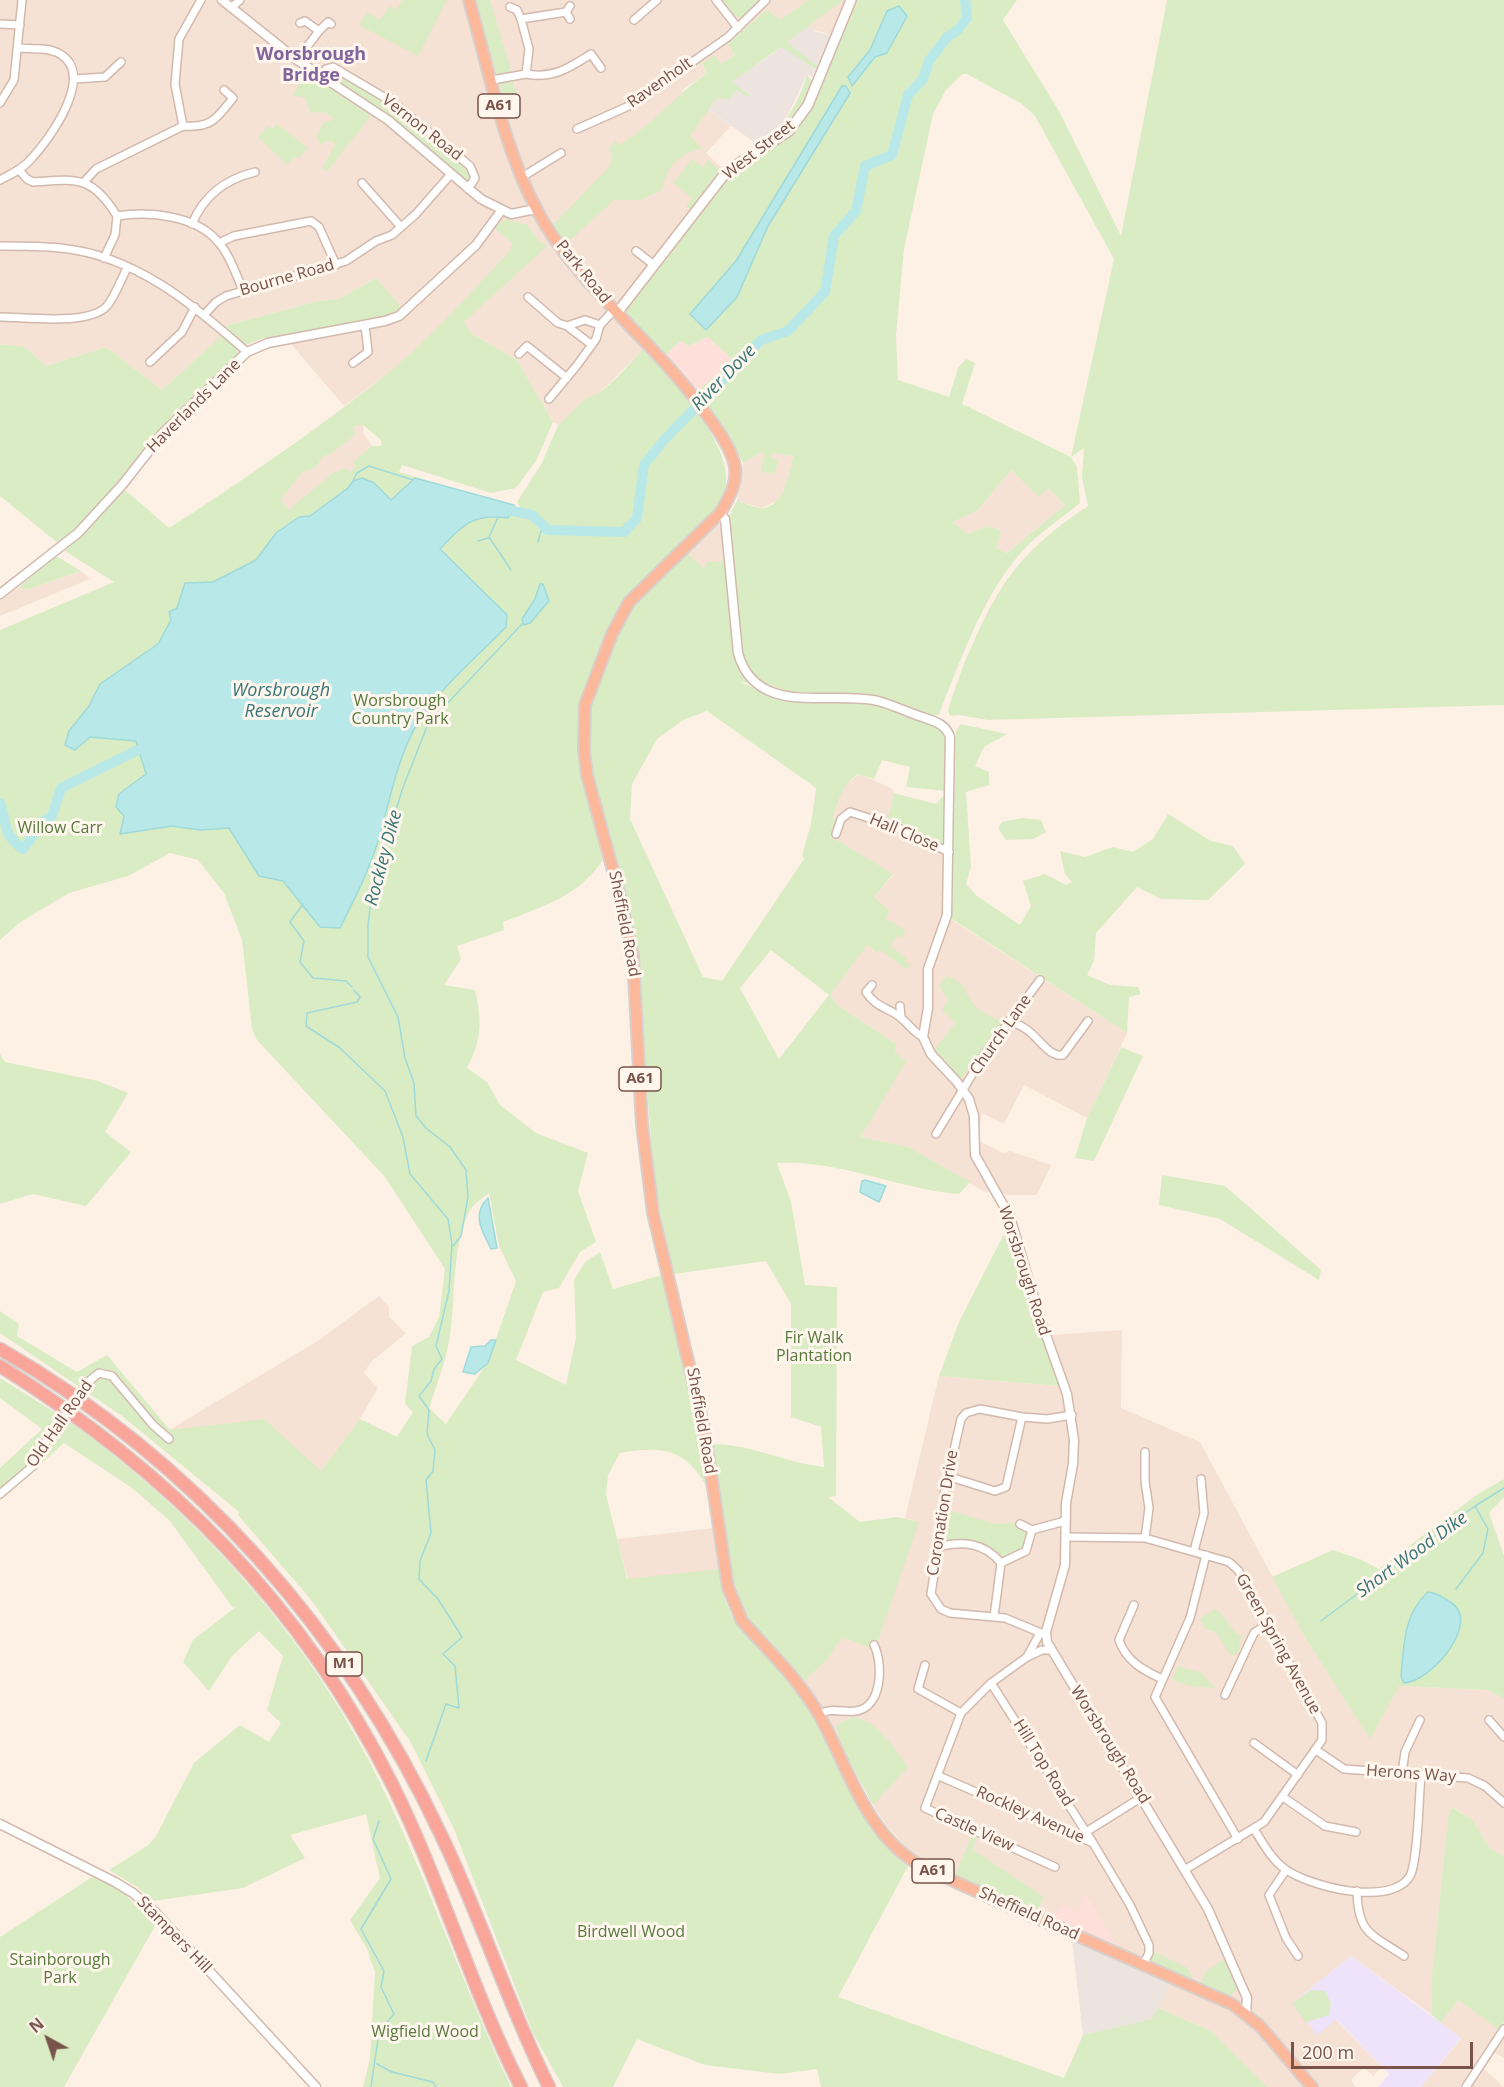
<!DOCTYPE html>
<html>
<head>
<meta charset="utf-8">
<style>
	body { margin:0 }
	#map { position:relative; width:1504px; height:2087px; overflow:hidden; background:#fdf1e6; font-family:"Open Sans",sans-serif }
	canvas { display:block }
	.north { position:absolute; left:18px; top:2009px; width:60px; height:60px; -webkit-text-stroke:4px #fff6ee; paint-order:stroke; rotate:320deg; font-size:16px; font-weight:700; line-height:24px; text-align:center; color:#785349 }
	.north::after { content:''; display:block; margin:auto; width:21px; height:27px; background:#785349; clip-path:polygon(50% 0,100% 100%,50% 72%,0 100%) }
	.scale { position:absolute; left:1291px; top:2042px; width:182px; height:27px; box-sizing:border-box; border:3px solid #785349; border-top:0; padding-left:8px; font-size:18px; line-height:21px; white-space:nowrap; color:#785349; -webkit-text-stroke:4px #fff6ee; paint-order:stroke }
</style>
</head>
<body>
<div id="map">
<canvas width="1504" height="2087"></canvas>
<div class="north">N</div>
<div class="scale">200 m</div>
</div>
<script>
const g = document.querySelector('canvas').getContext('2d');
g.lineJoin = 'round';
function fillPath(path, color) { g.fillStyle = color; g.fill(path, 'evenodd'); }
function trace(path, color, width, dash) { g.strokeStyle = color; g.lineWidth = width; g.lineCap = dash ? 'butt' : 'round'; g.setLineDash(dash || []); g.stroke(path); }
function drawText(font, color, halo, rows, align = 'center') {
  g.font = font + ' "Open Sans",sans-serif'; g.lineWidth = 6; g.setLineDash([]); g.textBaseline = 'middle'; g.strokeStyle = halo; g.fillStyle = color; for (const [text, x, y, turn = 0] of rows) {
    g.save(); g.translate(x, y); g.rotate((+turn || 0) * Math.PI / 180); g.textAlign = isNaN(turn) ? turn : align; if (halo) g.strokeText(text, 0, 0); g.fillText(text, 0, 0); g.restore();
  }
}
const residential = new Path2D(`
	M0,0H846L832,35L780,20L767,9L728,44L735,55L721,65L702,63L707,73L682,90L689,103L709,110L731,126L706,153L722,168L626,294L609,310L644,348L613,380L595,396L587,397L558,425L553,422L517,360L471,333L379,380L344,406L291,344L390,325L407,315L376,278L339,299L318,301L225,326L222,335L162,390L106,347L46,366L25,347L0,344Z
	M363,425V433L372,446L354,462L356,466L350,472L333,473L289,512L280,499L303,472L315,468L323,457L333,452L353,427Z
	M764,451L793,456L788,482L777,501L762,508L737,501L743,463Z
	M1011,470L1039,496L1048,488L1065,505L1007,553L996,548L1001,531L989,526L967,534L953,522L978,510Z
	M718,524L722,526L725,562H709L704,568L687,554Z
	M81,571L90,579L0,616V599L19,587L26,590Z
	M860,774L893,789L894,797L889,818L945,844L943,914L1127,1033L1087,1118L1024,1085L1004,1124L982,1113L977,1140L1003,1153L1010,1151L1051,1165L1037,1195H1009L983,1191L908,1147L861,1137L905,1061L895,1052V1043L838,1006L829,995L886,918L874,897L893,875L832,837L838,820L833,818L841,793L847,783Z
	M379,1296L389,1306V1317L406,1333L370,1363L364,1373L378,1388L360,1419L321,1471L169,1430L316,1342Z
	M1122,1330L1121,1408L1200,1442L1306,1639L1370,1738L1398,1686L1488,1690L1504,1699V1857L1489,1847L1473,1820L1453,1807L1448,1818L1431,1986L1432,2015L1351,1956L1292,2004L1335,2019L1382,2067L1373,2076L1364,2067L1351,2080L1356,2087H1267L1211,2031L1158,2008L1175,1975L1118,1948L1086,1895L1079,1910L1060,1911L1046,1915L934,1865L906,1848L887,1826L873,1805L821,1708L801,1683L827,1659L842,1637L870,1648L877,1643L918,1522L905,1518L939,1376L1059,1386L1068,1383L1052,1335Z
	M713,1528L719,1569L628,1580L617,1539Z
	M1458,2000L1504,2032V2058L1495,2053L1484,2069L1504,2087H1421L1461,2039L1441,2023Z`);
const commercial = new Path2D(`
	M708,337L731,358L728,367L697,391L665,355L681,341L689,346Z
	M1086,1894L1118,1948L1046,1915L1060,1911L1062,1905L1079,1910Z`);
const industrial = new Path2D(`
	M807,25L816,32L832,35L812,77L807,75L786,119L767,138L757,144L709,110L717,98L736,90L746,96L750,95L731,82L775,52Z
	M1072,1941L1171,1983L1153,2019L1083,2035Z`);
const education = new Path2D(`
	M1351,1956L1461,2038L1421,2087H1378L1389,2074L1336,2019L1317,2035L1292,2003Z`);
const green = new Path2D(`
	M403,0H447L418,56L359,25L367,12L380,20L390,6L396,10Z
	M475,0H490L511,71L497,75Z
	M720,0H759L741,18L732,15Z
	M809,0H843L787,42L817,66L816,69L781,47L732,82L751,96H746L736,90L729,100L717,98L690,136L702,149C679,153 666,167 662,190L641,200H614L567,243L553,225L610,166L612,155L609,149L615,141L620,145C652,125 676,95 707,73L702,63L714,55L721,64L735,55L728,44L767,9L780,20Z
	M856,0H1017L1003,20L1059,111L1121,236L1167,0H1504V705L988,720L959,715L950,716L948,711C959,672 987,604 1012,573C1032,547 1060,524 1088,506L1082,477L1084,448L1071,457L1077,467L1080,503C1058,521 1031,538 1014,561C979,606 960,662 939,714L933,717L872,696L789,692L767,684L741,682L765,694L791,701L876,704L937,726L947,737V791L906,787L910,767L882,760L874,779L859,774C842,783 839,800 833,818L838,820L832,837L893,874L874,897L889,911L886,919L906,930L902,938L897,936L890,946L907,958L905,961L910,965L906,969L880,950L877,952L867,945L830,995L838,1006L895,1043V1052L906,1061L861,1137L908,1147L970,1182L959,1194C898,1189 838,1159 777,1163L791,1202L805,1285L837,1287L836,1496L828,1497L860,1522L897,1517L919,1522L877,1644L870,1648L842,1637L827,1660L801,1683L747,1620L737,1602L712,1444C751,1444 786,1463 824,1467L821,1427L791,1417V1304L766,1261L674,1274L655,1189L636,949L611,841C609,846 607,853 604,858C581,896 541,907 503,922L504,930L457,946L461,959L444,985L475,990C482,1022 482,1039 467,1068L487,1082L500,1105L536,1133L588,1153L578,1191L596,1242L580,1252L559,1288L543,1292L516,1360L566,1385L576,1338L574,1280L585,1262L600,1252L613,1289L662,1275L693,1402L707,1487C684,1448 663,1446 620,1453L608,1475L606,1494L627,1579L719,1569L725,1600L732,1616L805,1703L872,1830L908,1866L838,1997L1064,2078L1083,2035L1152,2019L1158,2008L1211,2031L1267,2087H821L817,2069L780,2074L705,2065L637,2039L613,2087H563L533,2033L454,1829L410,1741L312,1601L238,1515L239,1512L122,1416L0,1333V1311L19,1324L17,1336L77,1372L107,1355L170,1430L264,1419L321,1471L360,1419L397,1437L413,1412L405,1404L412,1346L429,1337L439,1317L445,1269L385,1177L257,1040L252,1029L242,940L224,893L198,860L170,853L128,876L69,893L19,923L0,940V630L114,582L65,551L124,489L169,528C241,482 310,434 377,382C426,344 468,295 510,251L512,243L494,228L506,219L527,225L540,242L546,243V247L464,322L471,333L517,360L553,422L536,461L516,488L491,493L402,465L399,472L521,508L517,502L542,463L558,425L587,397C605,396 631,361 644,348C671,380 747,456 721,501C713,515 695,529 684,542L687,553L704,568L708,562L732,561L729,525L731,512L737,501C744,503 753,507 760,508C784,509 789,474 793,456L773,453L771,458L778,459L775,474L761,472L764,451L743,463L730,437L697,391L727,367L731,358L708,337L689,346L681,341L665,355L625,312C643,286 664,263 682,239C698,217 710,194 729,175C755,149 789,145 811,110ZM962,74H967L1022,104L1035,116L1114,259L1071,457L962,404L975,363L966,359L958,368L949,397L898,380L896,335L904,249L933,114L946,90ZM363,425L381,440L382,446H372L353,462L356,466L350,472L346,468L333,473L288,510L281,499L303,472L315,468L323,457L333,452L355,435L353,427ZM1011,470L1039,497L1048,488L1065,505L1007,553L996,548L1001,531L989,526L967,534L953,522L978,510ZM707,711L816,788L811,824L802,855L804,859L722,981L703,977L630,819L632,784L657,739L683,720ZM771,950L829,995L779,1059L740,988ZM489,1193L499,1246L516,1281L488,1362L446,1424L429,1408C437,1384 446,1361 450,1336C456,1296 451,1251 469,1212C472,1205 483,1198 489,1193Z
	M333,70L394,106L468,167L472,178L467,184L324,76Z
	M306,72L371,116L327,171L322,169L335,145L332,140L320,144L316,136L324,123L335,119L327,113L310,112L305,98L293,95Z
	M807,75L813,83C802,109 788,127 765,144L761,141C785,129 800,99 807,75Z
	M512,80L522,109L508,114L500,83Z
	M277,124L308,148L299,158L296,156L287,165L258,137L268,126L273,129Z
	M692,159L703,167L708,160L720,170L690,209L686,206L692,198L673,183Z
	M376,278L402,308L380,319L260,339L246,345L225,326L318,301L339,299Z
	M222,335L237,348L238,355L176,413L99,506L59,544L0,496V344L25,347L46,366L106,347L162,390Z
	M56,556L81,571L26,590L19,587Z
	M961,724L1007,734L984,747L975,766L989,772V785L966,792L971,867L966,884L977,896L1020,925L1031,906L1023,881L1045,874L1066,885L1072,882L1065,874L1060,851L1085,857L1113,847L1133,852L1153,839L1168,814L1211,841L1233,846L1245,864L1208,900L1161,899L1137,887L1096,933L1094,961L1087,975L1110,985L1138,987L1141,994L1129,997L1127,1033L952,919L956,731Z
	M894,793L936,804L942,797H948L945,844L940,845L888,818Z
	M1022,818L1041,820L1046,832L1033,839L1006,840L998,828L1002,822Z
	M947,976C967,984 962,987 972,1002C980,1013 992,1017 1004,1023L961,1079L932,1052L956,1023L942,1010L948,1000L939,986Z
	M1121,1047L1143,1056L1094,1161L1075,1158L1087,1118Z
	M0,1054L5,1062L98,1081L128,1093L105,1132L131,1152L86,1206L33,1194L0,1204Z
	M1162,1175L1225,1186L1321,1270L1319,1280L1220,1219L1159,1205Z
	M1008,1226L1059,1386L939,1376L959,1322Z
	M0,1378L59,1415L48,1432L55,1438L67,1420C190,1508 301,1628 370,1763C424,1868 460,1981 511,2087H363L370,2058L375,1972L367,1949L350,1920L380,1878L366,1814L290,1835L305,1858L243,1888L153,1901L137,1887L109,1870L147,1846L155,1838L194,1763L240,1725L269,1742L281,1723L267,1710L283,1656L259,1631L232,1656L209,1691L183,1662L193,1640L237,1606L233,1608L170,1521L132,1488L64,1443L0,1501V1468L42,1429L0,1398Z
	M1504,1479V1497L1489,1513L1504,1556V1699L1488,1690L1399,1686L1370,1739L1306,1639L1272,1577L1333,1550L1362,1560L1379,1569L1478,1494Z
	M948,1510L995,1524L1016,1523L1028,1535L1026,1546L1004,1557C983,1544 967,1537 942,1542Z
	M1214,1609C1227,1614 1228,1630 1241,1635L1238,1654L1230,1655L1216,1632L1205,1629L1200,1619Z
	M1178,1666L1201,1673L1215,1688L1190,1686L1172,1680Z
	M852,1717C878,1720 893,1748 908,1767L873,1805L842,1747L836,1726Z
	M1452,1807L1473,1820L1489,1847L1504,1857V2022L1500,2030L1458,2000L1441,2023L1432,2015L1431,1986L1448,1818Z
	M973,1833L978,1835L972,1849L1044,1897L1037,1911L955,1875Z
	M92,1877L121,1890L155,1926L64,2087H0V1937Z
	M1154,1952L1188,1968L1193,1980L1150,1960Z
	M1225,1959L1237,1990L1229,1997L1201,1985L1206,1971Z
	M1311,1990L1325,1991L1331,2003L1329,2015L1306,2022L1292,2003Z`);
const water = new Path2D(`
	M899,6L907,16L887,53L875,57L852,86L848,77L870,50L887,11Z
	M842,86H846L850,93L768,226L737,297L706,330L690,314L736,261Z
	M362,478L374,483L391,500L415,478L514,505L508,518C473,513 464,524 440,549L507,615L506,627C480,654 450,679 427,709C399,745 391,798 378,841C369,871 354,900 340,928L320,927L283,881L259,876L229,828L200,830L172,826L120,834L124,816L116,807L119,794L146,774L136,741L90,737L75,750L65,745L69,731L89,706L100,684L158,644L171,620L169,612L177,608L185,583L213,582L256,560L276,533L299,517L310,516L348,488L353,481Z
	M540,584H543L549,601L530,623L524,625L522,619L535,599Z
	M865,1180L886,1186L879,1202L860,1192L862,1181Z
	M488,1198L497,1248L491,1249C482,1231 471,1214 488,1198Z
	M491,1340H496L488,1363L475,1374L463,1372L471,1347L485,1346Z
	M1428,1592C1437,1593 1442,1597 1450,1602C1483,1621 1431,1682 1404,1683L1401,1677C1404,1645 1403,1615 1428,1592Z`);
const stream = new Path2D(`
	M353,481L357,473L369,466L413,480
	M498,517L489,537L511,570
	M478,541L488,538
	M538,542L541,531L548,530
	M303,904L290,922L304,941L300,962L313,978L346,981L352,987
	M354,990L360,997L357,1002L307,1013L306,1026L340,1048L385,1091L403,1137L410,1174L448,1219L452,1244L449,1291L436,1346L442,1359L434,1369L431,1381L419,1396L429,1410L427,1434L435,1450L433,1471L426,1480L431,1533L420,1561L419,1579L438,1599L462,1637L443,1654L455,1666L459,1708L446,1704L426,1761
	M453,1246L461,1236L468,1197L466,1170L450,1147L426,1128L416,1116L414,1083L405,1058L398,1017L368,957V925L372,892L402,790L428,724L523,623
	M1456,1589L1483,1553L1488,1529L1475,1506
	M1321,1621L1475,1506L1504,1488
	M377,2064L392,2072L433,2082L436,2087
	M371,2087L379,2032L394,2014L381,1987L384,1971L361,1929L391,1879L373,1839L379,1821`);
const river = new Path2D(`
	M498,508L532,515L548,530L624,532L637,518L644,465L664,440L761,340L788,331L825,292L834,236L856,211L865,166L892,155L908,95L923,79L929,61L947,37L957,31L967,18L965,0
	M0,803C8,824 1,833 23,849L45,820L52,816L61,788L150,744`);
const minor = new Path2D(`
	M716,0L738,28
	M570,6L566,12L570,19
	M232,7L240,0
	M510,7L517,10L521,19
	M634,20L657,0
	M0,24L20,25
	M319,31L328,22L331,24
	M297,60L319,31L305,21L300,23
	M526,74C553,79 569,68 591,54L601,68
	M321,77L326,69L333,67L394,103L470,166L475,178L468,189
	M74,79L105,77L121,62
	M492,80L526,74L529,49L521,19L566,12
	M0,103L14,80L22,0
	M183,126C212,128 216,119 233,98L224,90
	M577,129L631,105L728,37L766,0
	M19,170L27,179L33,182C76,179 92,175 117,216L115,235L104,258
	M522,177L561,153
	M0,180C11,174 23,169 31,159C50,139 96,75 60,54C48,47 31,49 18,48
	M85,181L96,169L183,126L175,84L179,39L201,0
	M362,183L401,227
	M117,216C149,211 197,215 219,243C230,255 236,275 243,290
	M192,224C204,195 226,179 255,172
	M219,243L234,236L311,221L319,227L336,265
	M0,246C20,246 40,246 60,248C135,255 194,305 247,352
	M636,251L654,265
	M528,297L558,323L567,326L585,320L600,325
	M205,314L216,302L226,296L346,261L376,241L392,235L416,214L451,174
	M0,317C25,317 89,326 107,306C115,296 121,280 127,268
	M567,326L592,345
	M519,354L527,346L567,378
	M150,362L182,332L195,307
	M353,363L368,352L365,325
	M549,399L578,364L596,339L600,325L614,310
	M836,834L841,819L850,812L894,826L949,852
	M872,985L866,992C876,1008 890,1008 901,1018C910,1025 913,1032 923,1037
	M900,1006L901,1018
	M1008,1022C1036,1025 1044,1058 1063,1055L1088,1021
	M936,1134L984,1055L1040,980
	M88,1382L99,1373L112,1376L153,1425L169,1439
	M1145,1452V1481L1149,1508L1145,1538
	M947,1476L995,1491L1006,1487L1022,1417
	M0,1494L33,1466L38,1452L53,1433
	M1020,1524L1032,1530
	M1032,1530L1065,1521
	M1066,1537L1145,1538L1229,1562L1238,1570L1322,1723V1740L1264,1822L1186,1869
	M938,1547C962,1541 984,1542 1001,1563L994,1617
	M1194,1551L1204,1513L1201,1479
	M1206,1555L1190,1618L1155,1697L1238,1839
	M1001,1563L1026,1551L1032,1530
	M1134,1605L1119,1640C1126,1661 1143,1670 1162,1679
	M1040,1633L1027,1657L1042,1650H1051
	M1046,1635L1005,1618L950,1613L941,1609L931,1594L942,1524L944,1494L961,1419L966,1413L980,1409L1022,1417L1047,1419L1072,1415
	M1027,1657L991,1683L961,1713L925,1808L1055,1867
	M925,1665L918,1689L961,1713
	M991,1683L1093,1843
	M1225,1695L1254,1633L1268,1623
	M819,1714C832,1707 843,1713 856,1711C883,1707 883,1663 874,1645
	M1489,1720L1504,1737
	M1254,1743L1298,1775
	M1316,1750L1344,1769L1468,1778L1485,1786L1504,1803
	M1402,1773L1405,1752L1420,1720
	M939,1776L1093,1843L1130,1905L1149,1945V1953L1143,1965
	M1283,1797L1325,1826L1356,1832
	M1254,1829C1263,1843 1271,1859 1285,1869C1308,1886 1391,1908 1410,1876C1418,1862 1419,1795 1421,1775
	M1086,1832L1142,1797
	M1286,1870L1269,1895L1286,1938L1298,1956
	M1357,1891C1358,1934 1371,1934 1404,1956
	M1466,2087L1504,2029`);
const tertiary = new Path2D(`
	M222,0L297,60L388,120L481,199L511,214L536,209
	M720,513L725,519L738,653C756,718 829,690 878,701C893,705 907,712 922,717C934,721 946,724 950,737L947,915L928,969V1008L923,1037L931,1054L957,1082L969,1099L974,1116L975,1155L1010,1217L1040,1318L1067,1394L1074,1440L1073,1464L1066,1503L1065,1565L1046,1632L1047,1642L1208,1909L1247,1998L1246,2015
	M0,594L78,533L123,484L163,433L247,352L268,343L385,321L399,316L476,245L501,211
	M0,1824L115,1882L133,1893L155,1912L316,2087`);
const secondary = new Path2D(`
	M617,313L727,171L789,131L808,105L851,0`);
const trunk = new Path2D(`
	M469,0C489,70 503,147 538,212C578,287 655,341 704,411C715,426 728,443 734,462C739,480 730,497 720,513L629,602L612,634L585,705L584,749L587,775L621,900L633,957L642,1125L653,1213L704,1428L728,1587L742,1621C768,1650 799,1680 818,1713C844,1758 860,1816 900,1851C917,1866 939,1874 960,1884L1232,2004L1260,2026L1312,2087`);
const motorway = new Path2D(`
	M0,1349C195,1461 346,1632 441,1835C481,1917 508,2005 549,2087
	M0,1366C169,1471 302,1605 392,1784C441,1882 471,1989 521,2087`);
const minorBridge = new Path2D(`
	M53,1433L88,1382`);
const shields = [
	[499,106,42],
	[640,1079,42],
	[344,1664,36],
	[933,1871,42]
];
const shieldNames = [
	["A61",499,106],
	["A61",640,1079],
	["M1",344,1664],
	["A61",933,1871]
];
const streetNames = [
	["Ravenholt",660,83,-35],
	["Vernon Road",422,128,38],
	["West Street",759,150,-38],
	["Park Road",583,272,51],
	["Bourne Road",287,278,-16],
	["Haverlands Lane",194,406,-45],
	["Hall Close",904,833,23],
	["Sheffield Road",624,924,79],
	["Church Lane",1001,1035,-55],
	["Worsbrough Road",1024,1271,72],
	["Sheffield Road",701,1421,80],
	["Old Hall Road",60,1424,-55],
	["Coronation Drive",943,1513,-81],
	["Green Spring Avenue",1278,1644,61],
	["Worsbrough Road",1110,1745,58],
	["Hill Top Road",1043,1763,58],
	["Herons Way",1411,1774,4],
	["Rockley Avenue",1030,1815,24],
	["Castle View",974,1830,24],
	["Sheffield Road",1029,1914,24],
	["Stampers Hill",174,1935,46]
];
const parkNames = [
	["Worsbrough",400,701],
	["Country Park",400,719],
	["Willow Carr",60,828],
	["Fir Walk",814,1338],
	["Plantation",814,1356],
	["Birdwell Wood",631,1932],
	["Stainborough",60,1960],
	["Park",60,1978],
	["Wigfield Wood",425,2032]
];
const neighbourhoodNames = [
	["Worsbrough",311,55],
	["Bridge",311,76]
];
const waterNames = [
	["River Dove",724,378,-46],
	["Worsbrough",281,691],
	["Reservoir",281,712],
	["Rockley Dike",384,858,-75],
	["Short Wood Dike",1412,1555,-36]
];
fillPath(residential, '#f5e2d4');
fillPath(commercial, '#fedfd9');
fillPath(industrial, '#ede4e0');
fillPath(education, '#eee3fa');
fillPath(green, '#daecc3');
fillPath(water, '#b9e8e8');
trace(water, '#9fdadb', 1.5);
trace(stream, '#9fdadb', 1.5);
trace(river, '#b9e8e8', 10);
trace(minor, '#d2b9ae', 10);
trace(tertiary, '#d2b9ae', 11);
trace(secondary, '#d5b8ab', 12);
trace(trunk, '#d9cfcc', 14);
trace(motorway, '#d9cfcc', 15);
trace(minor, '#fff', 7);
trace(tertiary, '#fff', 8);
trace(secondary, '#fff', 9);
trace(trunk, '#fcb89b', 10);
trace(motorway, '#faa59a', 12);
trace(minorBridge, '#d2b9ae', 10, []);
trace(minorBridge, '#fff', 7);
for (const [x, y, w] of shields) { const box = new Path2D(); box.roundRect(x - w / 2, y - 12, w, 24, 4.5); g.fillStyle = '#fff6ee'; g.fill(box); trace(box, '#785349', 1.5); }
drawText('bold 15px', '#785349', null, shieldNames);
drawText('16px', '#785349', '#fff6ee', streetNames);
drawText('16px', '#58793d', '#fff6ee', parkNames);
drawText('bold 18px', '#81659c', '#fff6ee', neighbourhoodNames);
drawText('italic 18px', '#397677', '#fff6ee', waterNames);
</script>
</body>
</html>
